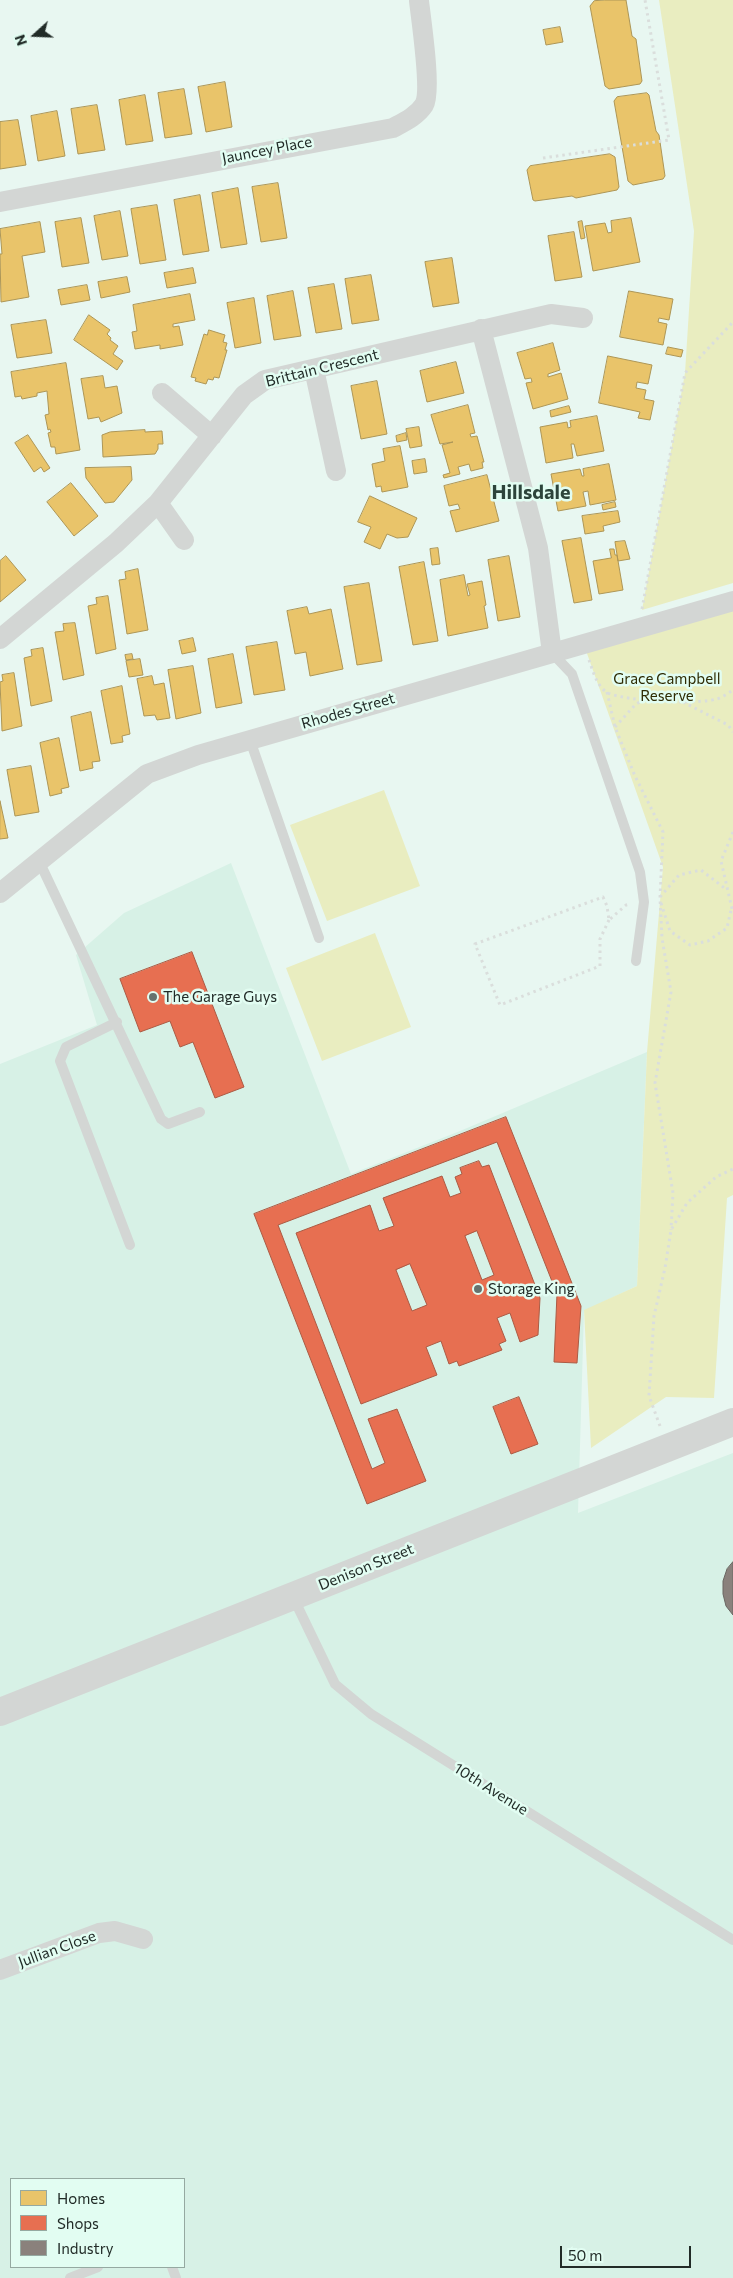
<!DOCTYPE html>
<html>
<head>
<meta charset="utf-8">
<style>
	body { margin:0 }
	#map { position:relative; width:733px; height:2278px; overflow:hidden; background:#e8f7f1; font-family:Commissioner,sans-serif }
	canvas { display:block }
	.legend { position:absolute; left:10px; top:2178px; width:175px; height:90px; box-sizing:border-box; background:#e2fdf2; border:1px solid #95a9a1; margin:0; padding:6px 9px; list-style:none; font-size:15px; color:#212b27 }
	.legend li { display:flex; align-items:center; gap:10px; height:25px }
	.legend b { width:25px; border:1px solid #95a9a1 }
	.north { position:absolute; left:10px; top:10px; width:50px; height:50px; -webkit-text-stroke:4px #e2fdf2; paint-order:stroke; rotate:250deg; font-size:14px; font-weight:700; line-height:20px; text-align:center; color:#212b27 }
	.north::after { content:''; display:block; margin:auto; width:18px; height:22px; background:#212b27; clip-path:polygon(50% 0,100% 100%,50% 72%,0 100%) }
	.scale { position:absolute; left:560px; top:2246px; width:131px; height:22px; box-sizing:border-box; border:2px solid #212b27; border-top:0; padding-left:6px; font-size:15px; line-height:18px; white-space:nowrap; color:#212b27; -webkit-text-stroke:4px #e2fdf2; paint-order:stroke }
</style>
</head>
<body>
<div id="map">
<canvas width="733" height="2278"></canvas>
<ul class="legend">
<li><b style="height:14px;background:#e9c46a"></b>Homes</li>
<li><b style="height:14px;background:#e76f51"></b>Shops</li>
<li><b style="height:14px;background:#8a817c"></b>Industry</li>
</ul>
<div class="north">N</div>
<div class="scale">50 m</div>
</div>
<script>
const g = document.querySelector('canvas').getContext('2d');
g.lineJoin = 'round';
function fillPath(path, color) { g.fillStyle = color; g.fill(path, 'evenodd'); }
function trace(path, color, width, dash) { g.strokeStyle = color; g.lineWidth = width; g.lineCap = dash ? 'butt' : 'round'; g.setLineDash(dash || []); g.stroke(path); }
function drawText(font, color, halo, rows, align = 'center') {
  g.font = font + ' Commissioner,sans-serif'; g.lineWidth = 5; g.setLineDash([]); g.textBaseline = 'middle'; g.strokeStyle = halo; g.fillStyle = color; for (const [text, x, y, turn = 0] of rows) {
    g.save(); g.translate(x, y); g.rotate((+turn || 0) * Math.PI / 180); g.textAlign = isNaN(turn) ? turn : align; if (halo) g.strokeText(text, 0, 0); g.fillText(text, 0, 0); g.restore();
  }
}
const built = new Path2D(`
	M231,863L351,1174L460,1131L647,1052L637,1286L584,1311L578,1513L733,1453V2278H0V1064L97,1025L76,955L124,913ZM11,2179H184V2267H11Z`);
const green = new Path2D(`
	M659,0H733V583L642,610L685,373L694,231Z
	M733,601V1195L727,1198L714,1398L666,1397L591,1448L584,1310L637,1286L647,1052L663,867L584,645Z
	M384,790L420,886L327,921L290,825Z
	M375,933L411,1027L322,1061L286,968Z`);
const homes = new Path2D(`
	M605,0H626L632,36L636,39L642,81L640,84L609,89L605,86L590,6L594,1Z
	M560,27L563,42L546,45L543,30Z
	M225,82L232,127L206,132L198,87Z
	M184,89L192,134L165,138L158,93Z
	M647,93L649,95L656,131L659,135L665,176L663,179L633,185L628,181L614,101L617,97Z
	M145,95L153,141L126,145L119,100Z
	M97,105L105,150L78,154L71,109Z
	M57,111L65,156L38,161L31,116Z
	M18,120L26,165L0,169V122Z
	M610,154L615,157L619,187L617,190L576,198L572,196L535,201L533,200L527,170L530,166Z
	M278,183L287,238L261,242L252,187Z
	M238,188L247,244L221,248L212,193Z
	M200,195L209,251L183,255L174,200Z
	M157,205L166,260L140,264L131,209Z
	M120,211L128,256L102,260L94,216Z
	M81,218L89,263L62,267L55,222Z
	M631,218L640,262L593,271L585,226L605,223L608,233L612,232L611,221Z
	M582,221L585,238L581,239L578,222Z
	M40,222L45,252L22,256L29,297L1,302L0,254H2L0,229Z
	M574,232L582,277L555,281L548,236Z
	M452,258L459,303L433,307L425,262Z
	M193,268L196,283L167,288L164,273Z
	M371,275L379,320L352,324L345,279Z
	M127,277L130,292L101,298L98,282Z
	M334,284L342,329L316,333L308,288Z
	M87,285L90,300L61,305L58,290Z
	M293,291L301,336L274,340L267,296Z
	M629,291L673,299L669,320L659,318L658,322L667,324L663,345L620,337Z
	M190,294L195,320L173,324V327L179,326L183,345L160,349V345L135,349L132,332L137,331L133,305Z
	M254,298L261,343L235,348L227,303Z
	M89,315L110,330L107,334L111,338L110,340L118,346L113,354L123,361L117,370L74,340Z
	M46,320L52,353L17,358L11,325Z
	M209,330L225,335L223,342L227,343L225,350H227L219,378L214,377L213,380L208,379L206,384L195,381L196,378L191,377L204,334L207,335Z
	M553,343L560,370L548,374V377L561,373L568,399L533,409L526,383L532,382L531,378L525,379L517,353Z
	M668,347L683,350L681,357L666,354Z
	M608,356L652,365L648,384L637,382L636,388L646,390L644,399L654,401L650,420L638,418L640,412L599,403Z
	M456,362L464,393L427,402L420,371Z
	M66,363L80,450L56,454L55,447H51L48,433L51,432L50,429L48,430L45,415L49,414L47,391L37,393V396L22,399L21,396L15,397L11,372Z
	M103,376L105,388L117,386L122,413L101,422L99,417L88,419L81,379Z
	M377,381L387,434L361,439L351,386Z
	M468,405L475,433L470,434L471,437L477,436L484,462H482L483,468L471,471L469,464L458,467L460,474L444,478L443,475L450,473L442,445L453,442L440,444L431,415Z
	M569,406L571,412L551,417L550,411Z
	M597,416L604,451L577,456L574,444H571L573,458L546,463L540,427L567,422L568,428L571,427L570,421Z
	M419,427L422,446L410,448L406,429Z
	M145,430V432L162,431L163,444H158V449L155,454L103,457L102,435L110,432Z
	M406,433L407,440L397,442L396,436Z
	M28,435L50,468L44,472L41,467L34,472L15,443Z
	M400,446L408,487L382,492L381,486L376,487L372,464L385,461L383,449Z
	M425,459L427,472L414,474L412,461Z
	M609,464L616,500L590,505L588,491L583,492L586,506L558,511L551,474L580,469L582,476H584L583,469Z
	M131,467L132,480L114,502L105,503L86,478L85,468Z
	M487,475L499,521L456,532L450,511L460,509L458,504L449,506L444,486Z
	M71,483L98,516L74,536L47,502Z
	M370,496L417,518L408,537L397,538L387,534L380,549L364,542L371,527L358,522Z
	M615,502L616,507L603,510L602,505Z
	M618,511L620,522L603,526L604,531L585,534L582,516Z
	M581,538L592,600L574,603L562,541Z
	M625,541L630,559L618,561L615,542Z
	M438,548L440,564L432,565L430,549Z
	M610,549H614L615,555H617L623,590L599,594L593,561L611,558Z
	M6,556L26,580L0,602V561Z
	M509,556L520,617L498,621L488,560Z
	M424,562L438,641L413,645L399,567Z
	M138,569L148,630L127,634L119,580L126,579L125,572Z
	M464,575L468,596L470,595L467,584L482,581L486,605L484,606L488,628L448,636L440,580Z
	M369,583L382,661L357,665L344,587Z
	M108,596L116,649L96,654L88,606L97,604L96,598Z
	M307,607L309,614L331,609L343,669L310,676L306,652L295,654L287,611Z
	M75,623L84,675L63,680L55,632L64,631L63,624Z
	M193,638L196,651L182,654L179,641Z
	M277,642L285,690L254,695L246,647Z
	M43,648L52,701L31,706L24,658L32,656L31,650Z
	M132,654L133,659L126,660L125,655Z
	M233,654L242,703L216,708L208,659Z
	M140,659L143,675L129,677L126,661Z
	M193,666L201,713L176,719L168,670Z
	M14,673L22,726L2,731L0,682L3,681L2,675Z
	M152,676L154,685L164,683L170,718L157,720L155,715L144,716L137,679Z
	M122,686L130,734L122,736L123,742L111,744L101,691Z
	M91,712L100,761L92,762L93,768L80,771L71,717Z
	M59,738L69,787L61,789L62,793L50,796L40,743Z
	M31,766L39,812L15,816L7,770Z
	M0,801L8,838L0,839Z`);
const shops = new Path2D(`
	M192,952L244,1087L215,1098L193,1042L180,1047L170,1021L140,1032L120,979Z
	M506,1117L581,1306L577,1363L554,1362L557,1294L497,1142L278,1225L372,1469L385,1463L368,1419L397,1409L426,1481L367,1504L254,1214Z
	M479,1161L482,1167L489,1165L540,1298L538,1335L520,1342L510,1313L497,1318L506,1341L499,1344L502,1350L459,1366L457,1361L449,1364L441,1341L426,1347L437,1375L361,1404L296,1233L370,1205L379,1231L394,1226L383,1198L442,1176L450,1197L461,1193L455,1177L462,1174L460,1168ZM477,1231L494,1275L482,1280L465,1236ZM410,1264L427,1305L412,1311L396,1270Z
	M519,1397L538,1444L511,1454L493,1407Z`);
const industry = new Path2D(`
	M733,1562V1615L726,1606L723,1594V1581L727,1569Z`);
const path = new Path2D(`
	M543,158L669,140L645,0
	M642,609L685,373L733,322
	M589,660C593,671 597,687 608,693C625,701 698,705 716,699C722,698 728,693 733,690
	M607,692L615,727L635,776L663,832L660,898L662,938L671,992L655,1083L673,1193L671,1230
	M683,702L728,725L733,732
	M615,727L636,704L644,700
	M733,832L721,861L733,913
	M660,897L679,875L701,870L727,890
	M661,903L670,931L690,945L708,941L727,928L731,910
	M609,920L600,939V966L500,1005L475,944L603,897L607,906L609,920L626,905L630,904
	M660,1426L649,1396L654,1316L665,1268L671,1230L687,1203L716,1177L733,1169`);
const service = new Path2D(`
	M552,653L572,674L640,872L644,902L636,961
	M250,740L319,938
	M39,861L161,1119L168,1124L200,1112
	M117,1022L66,1047L60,1061L130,1245
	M293,1597L335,1684L371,1714L733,1940
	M172,2267L176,2278
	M70,2278L98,2267`);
const minor = new Path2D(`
	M0,202L393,128C404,122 417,116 424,105C432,92 421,19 419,1
	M481,329L538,548L552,653
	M314,369L336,471
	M162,393L212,436
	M158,503L184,540
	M0,639L116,543L158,503L244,395L265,380L551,314L583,318
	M0,893L147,774L198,755L733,601
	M0,1970L99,1933L115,1931L143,1939`);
const primary = new Path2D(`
	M0,1712L733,1422`);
const markers = [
	[153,997,5,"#67726e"],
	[478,1289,5,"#67726e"]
];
const streetNames = [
	["Jauncey Place",267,150,-11],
	["Brittain Crescent",322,368,-14],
	["Rhodes Street",348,711,-16],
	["Denison Street",366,1567,-22],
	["10th Avenue",491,1789,32],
	["Jullian Close",57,1949,-20]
];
const parkNames = [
	["Grace Campbell",667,679],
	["Reserve",667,696]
];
const poiNames = [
	["The Garage Guys",163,997],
	["Storage King",488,1289]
];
const districtNames = [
	["Hillsdale",531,492]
];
fillPath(built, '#d7f1e6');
fillPath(green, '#e9edc0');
fillPath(homes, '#e9c46a');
trace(homes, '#ad9656', 1);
fillPath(shops, '#e76f51');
trace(shops, '#ac5b44', 1);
fillPath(industry, '#8a817c');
trace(industry, '#6a6762', 1);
trace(path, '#dadedc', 3, [2.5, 4]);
trace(service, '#d3d6d4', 10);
trace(minor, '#d3d6d4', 20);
trace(primary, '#d3d6d4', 28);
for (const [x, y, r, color] of markers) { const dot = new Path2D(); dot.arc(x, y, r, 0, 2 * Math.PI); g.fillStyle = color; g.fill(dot); trace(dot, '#e2fdf2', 2); }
drawText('15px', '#212b27', '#e2fdf2', streetNames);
drawText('15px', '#2e2b03', '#e2fdf2', parkNames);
drawText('15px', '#212b27', '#e2fdf2', poiNames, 'left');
drawText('bold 20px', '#2d443b', '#e2fdf2', districtNames);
</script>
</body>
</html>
